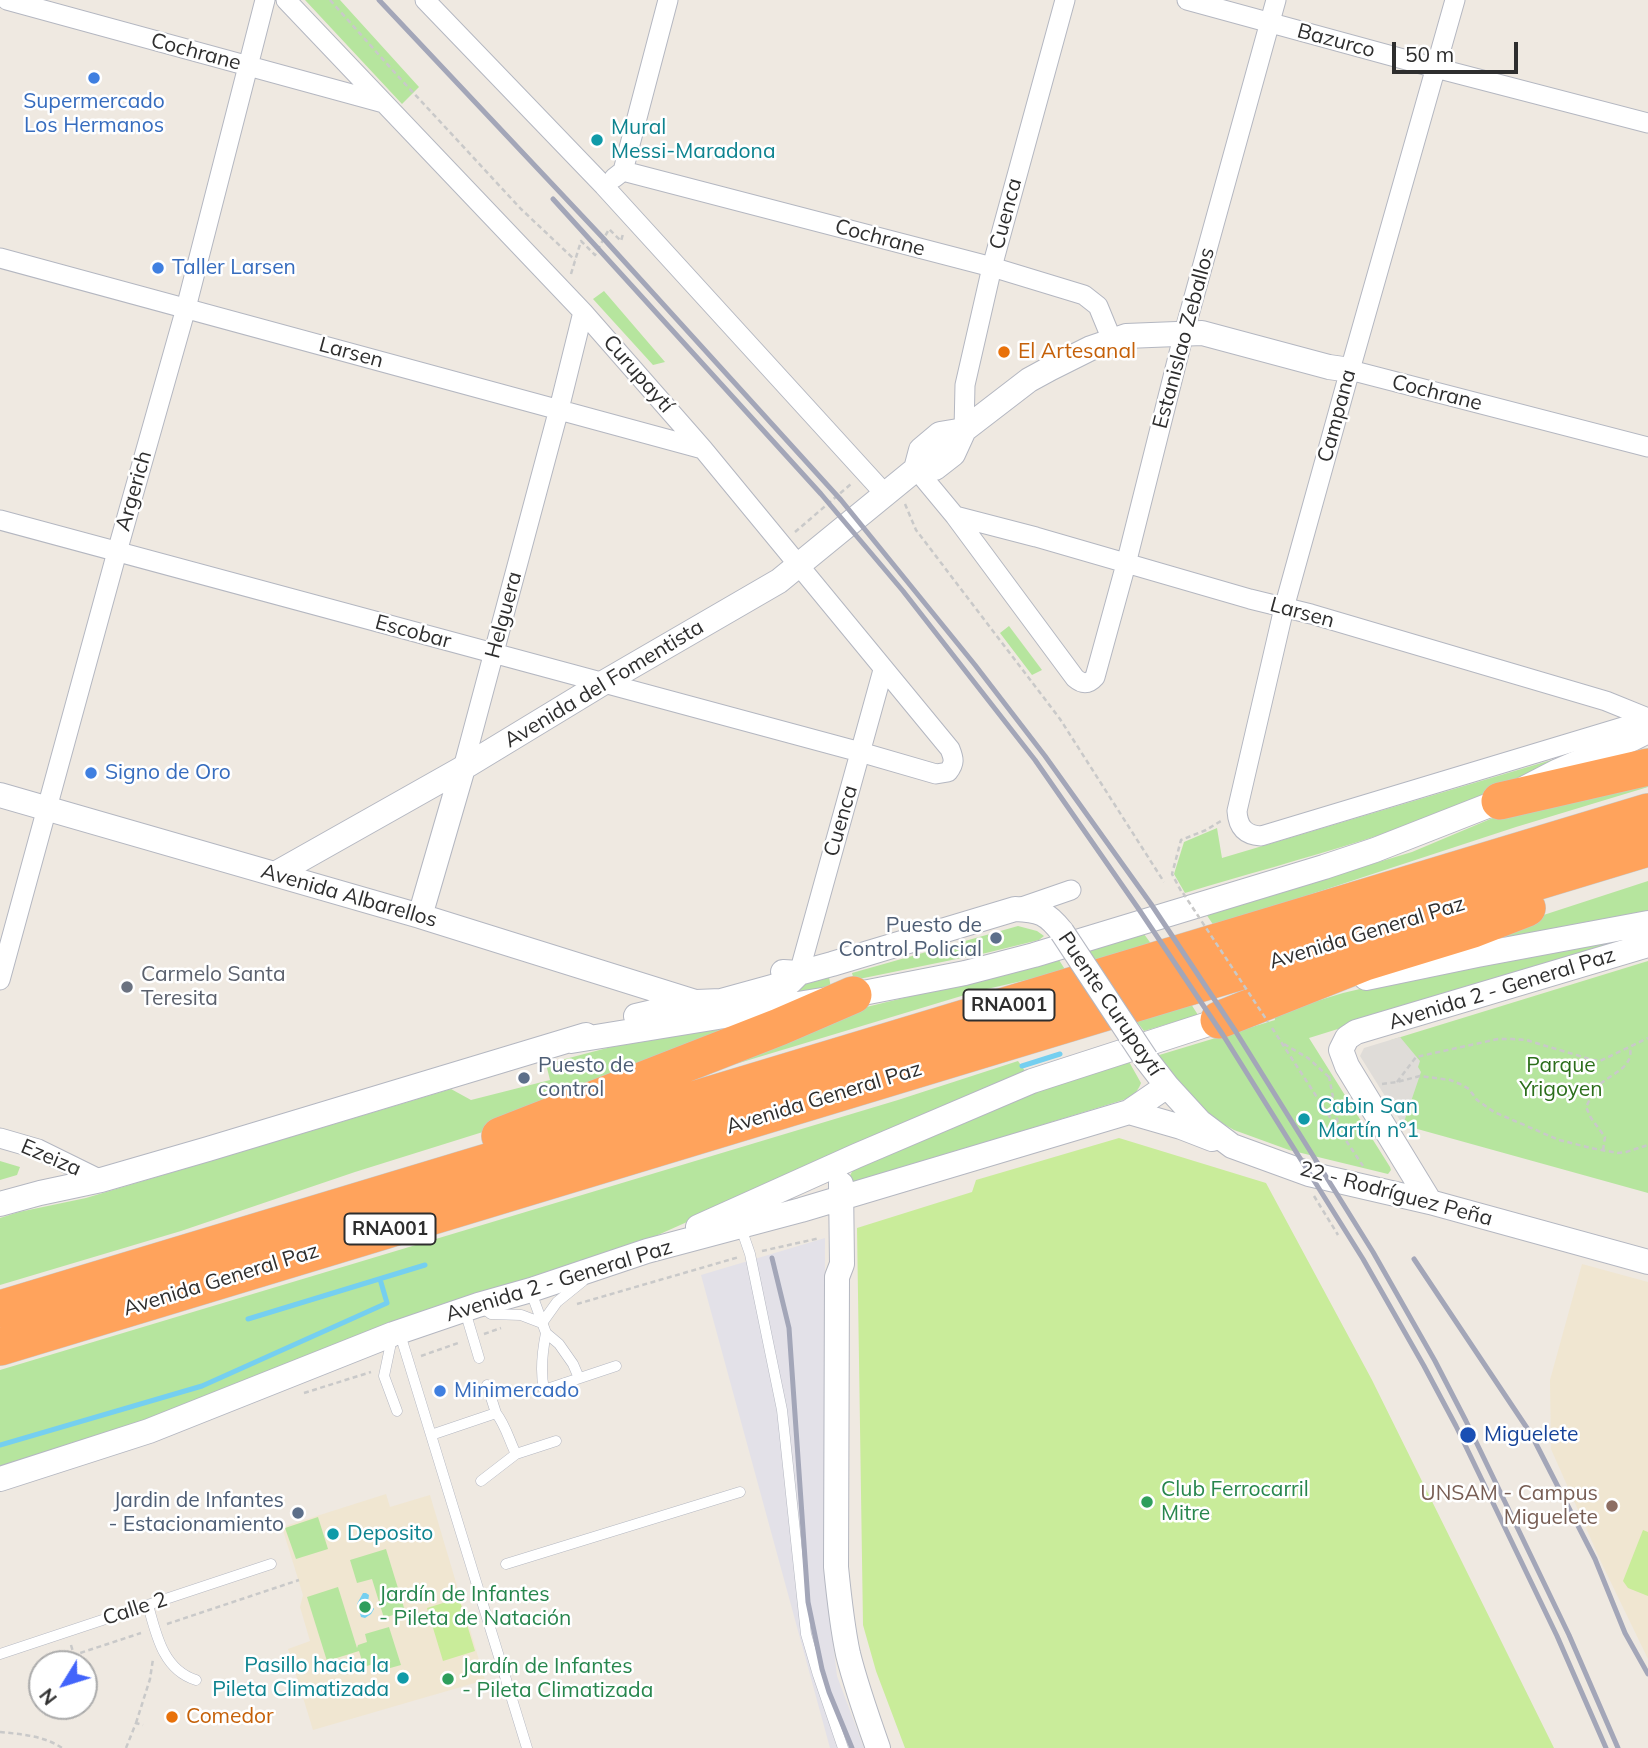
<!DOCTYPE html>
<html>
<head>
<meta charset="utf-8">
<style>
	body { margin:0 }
	#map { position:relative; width:1648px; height:1748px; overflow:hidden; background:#efe9e1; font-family:Mulish,sans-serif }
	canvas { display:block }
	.north { position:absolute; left:28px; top:1650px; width:70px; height:70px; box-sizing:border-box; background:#fff; border:2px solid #ababab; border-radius:50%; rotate:232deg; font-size:19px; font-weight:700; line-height:28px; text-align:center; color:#2e2e2e }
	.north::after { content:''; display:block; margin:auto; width:24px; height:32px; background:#4264fb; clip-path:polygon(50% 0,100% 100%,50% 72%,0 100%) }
	.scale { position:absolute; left:1392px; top:42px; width:126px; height:32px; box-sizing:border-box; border:4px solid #2e2e2e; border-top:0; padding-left:9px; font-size:21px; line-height:24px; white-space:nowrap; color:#2e2e2e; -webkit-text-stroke:5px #fff; paint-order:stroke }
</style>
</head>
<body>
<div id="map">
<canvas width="1648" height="1748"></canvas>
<div class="north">N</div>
<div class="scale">50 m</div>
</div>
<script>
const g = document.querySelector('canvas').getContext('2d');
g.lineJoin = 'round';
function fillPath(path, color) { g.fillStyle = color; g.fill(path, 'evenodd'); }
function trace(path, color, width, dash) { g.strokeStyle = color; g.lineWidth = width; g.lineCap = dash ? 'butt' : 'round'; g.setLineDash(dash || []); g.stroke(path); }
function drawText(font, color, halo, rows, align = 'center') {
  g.font = font + ' Mulish,sans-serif'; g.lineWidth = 5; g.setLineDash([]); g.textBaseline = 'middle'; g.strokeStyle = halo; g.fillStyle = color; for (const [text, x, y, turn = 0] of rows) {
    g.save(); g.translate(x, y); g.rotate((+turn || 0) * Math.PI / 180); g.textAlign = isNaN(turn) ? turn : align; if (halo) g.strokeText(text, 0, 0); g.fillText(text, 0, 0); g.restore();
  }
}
const industrial = new Path2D(`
	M825,1238L824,1564L837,1676L864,1748H830L701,1275Z`);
const education = new Path2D(`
	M1582,1264L1648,1282V1659L1601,1562L1551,1449L1550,1380Z
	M386,1494L390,1507L430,1495L485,1680L313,1730L288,1649L310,1641L300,1607L303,1595L282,1527Z`);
const green = new Path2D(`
	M305,0H340L419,87L402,104Z
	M604,291L665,362L653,365L593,299Z
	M1009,626L1042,670L1032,675L1000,633Z
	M1585,750C1513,784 1440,816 1364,840C1304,859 1244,875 1185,893L1174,874L1184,842L1217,828L1222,858Z
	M1648,773V787L1516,827L1214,926L1206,914L1412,852L1507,812Z
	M1648,881V913L1433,951Z
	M1018,926L1037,931L1044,936L1039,940L986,953L854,980L852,973Z
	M1144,934L1152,945L1096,961L1089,951Z
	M1627,939L1309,1038L1390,1167L1391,1170L1388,1174L1289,1150L1234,1130L1209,1116L1156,1056L1275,1020L1274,1014L1343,993L1445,969Z
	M1059,960L1066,971L978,991L729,1066L628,1094L850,1011Z
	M1648,961V1193L1403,1125L1391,1040Z
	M829,977L831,988L739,1003Z
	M1191,1004L1198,1015L1144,1031L1137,1022Z
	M760,1023L486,1131L355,1172L181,1231L0,1285V1218L19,1212L86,1198L451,1089L471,1100L550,1080L546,1064L611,1047L688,1034Z
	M1128,1060L1141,1083C1137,1093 1133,1096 1123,1100L850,1184L847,1181L853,1170L1027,1092Z
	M1018,1061L1025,1071L631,1247L204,1397L109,1433L0,1466V1370L898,1100Z
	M0,1161L20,1167L17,1175L0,1180Z
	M318,1517L328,1549L296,1559L285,1528Z
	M386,1549L405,1611L384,1618L372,1579L357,1583L350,1560Z
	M338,1587L357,1648L358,1645L367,1642L365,1634L389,1627L401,1665L376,1672L373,1664L364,1667L359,1651L327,1661L307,1597Z`);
const pitch = new Path2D(`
	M1119,1138L1266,1183L1372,1380L1554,1748H905L876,1671L863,1625L857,1228L972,1192L976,1180Z
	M1643,1530L1648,1532V1596L1628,1588L1623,1581Z
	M459,1598L475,1651L443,1661L427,1608Z`);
const plaza = new Path2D(`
	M1400,1037L1420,1061L1418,1067L1421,1072L1403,1125L1360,1056L1364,1048Z`);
const water = new Path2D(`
	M363,1593H366L369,1595L368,1602L374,1609L371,1614L365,1618L361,1617L357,1604Z`);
const stream = new Path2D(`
	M1022,1066L1060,1054
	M248,1319L425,1265
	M0,1445L202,1386L387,1303L380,1279`);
const path = new Path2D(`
	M330,0L396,74L521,209L575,260
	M571,274L581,241L595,255L609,229L621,241L623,234
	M905,504L916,530L1060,719L1164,882
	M795,532L851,484
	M1181,891L1172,874L1181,840L1206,830L1221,821
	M1272,1028L1337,1128
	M1284,1044L1308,1058L1329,1077
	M1329,1076L1339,1130L1363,1166
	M1397,1082L1416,1057L1498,1039H1512L1526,1040L1593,1060L1600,1061L1648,1038
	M1382,1084L1397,1082L1420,1076L1450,1080L1460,1084L1469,1089L1477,1100L1494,1112L1559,1140L1591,1148L1618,1153L1626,1152L1648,1145
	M1603,1150L1605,1137L1591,1118L1586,1107C1590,1100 1592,1092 1598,1086C1610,1074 1634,1068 1630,1048
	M1314,1196L1338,1235
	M762,1251L820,1238
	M577,1304L739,1257
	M484,1334L501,1328
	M421,1356L461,1342
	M304,1393L371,1372
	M167,1624L299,1580
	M71,1645L74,1655L141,1633
	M136,1723L150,1679L153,1659
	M0,1732C20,1734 45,1736 62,1748
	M126,1748L136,1723L143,1725`);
const service = new Path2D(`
	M740,1225L750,1254L782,1410L806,1634L818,1675L843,1748
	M531,1292L546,1333L559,1344L573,1364L579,1378
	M483,1308L491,1314L521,1315L542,1323
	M465,1311L479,1358
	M542,1323L557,1302L583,1281
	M546,1333C542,1353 540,1371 544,1390L616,1366
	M400,1334L527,1748
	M392,1338L384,1376L397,1411
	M496,1413C506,1426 509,1440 516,1454
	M431,1435L496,1413L487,1385
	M481,1481L516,1454L556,1441
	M506,1564L740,1492
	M148,1605C156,1634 163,1670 196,1680
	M0,1654L271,1564`);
const minor = new Path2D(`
	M7,0L384,103
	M425,0L604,186L885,494
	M1187,0L1436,68L1648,123
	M1455,0L1350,370L1284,608L1237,811C1238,827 1245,835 1261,836L1626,726L1648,725
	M623,171L992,267L1084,295L1098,306L1112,340
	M614,178L623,171L668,0
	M0,258L703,449
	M1350,370L1648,447
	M964,430L965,385L992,267L1065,0
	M916,469L955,516L1075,678C1082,684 1088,685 1095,677L1126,564L1184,333L1276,0
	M955,516L1036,537L1250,599L1311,614L1606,701L1648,718
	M0,520L860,752L936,774L948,772C955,763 954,759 950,749L703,449L583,312L286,0
	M463,768L559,409L583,312
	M1016,909L1071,890
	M799,973L883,670
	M0,980L117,552L186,308L265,0
	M0,1138L38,1149L101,1180`);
const tertiary = new Path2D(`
	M916,469L921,450L940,434L964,430
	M0,795L420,916L695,1002
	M275,874L463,768L603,683L779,581L916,469L935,468L953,454L964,430L1029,380L1051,368L1091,348L1126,336L1202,333L1329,367L1350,370
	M420,916L463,768
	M783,972L799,973L832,964L1015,909C1040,910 1047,913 1062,932
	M1366,978L1477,955L1648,923
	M636,1016L696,1002L721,1001L790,982L799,973
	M571,1041L853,995L965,973L1034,955L1324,867L1375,850L1500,801L1558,771L1632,739L1648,731
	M1146,1059L1167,1086L1200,1122L1232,1146L1309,1174L1430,1202L1648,1262
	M1129,1112L1181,1127L1212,1139
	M841,1184L842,1264L837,1277L836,1567C839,1597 842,1626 848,1654C856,1686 867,1717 878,1748
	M1430,1202L1347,1066L1341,1050L1347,1038L1356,1032L1648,945
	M0,1204L40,1193L101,1180L208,1149L586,1035
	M698,1227L856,1156L1032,1081L1233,1016
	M0,1479L149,1431L393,1334L478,1305L531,1290L647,1251L801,1210L1129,1112L1167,1086`);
const motorway = new Path2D(`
	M1500,801L1648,767
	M1219,1020L1365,962L1473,929L1527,908
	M500,1136L779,1027L853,995
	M0,1309L1648,812
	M0,1347L1648,848`);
const rail = new Path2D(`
	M379,0L603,238L841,500L975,665L1045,756L1151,904L1236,1032L1373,1252L1435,1361L1466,1421L1569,1635L1618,1748
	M553,199L821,494L903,591L1035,760L1138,908L1223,1035L1363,1259L1424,1366L1456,1426L1557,1636L1606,1748
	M772,1258L789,1328L808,1602L822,1669L829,1692L852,1748
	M1414,1259L1531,1434L1595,1559L1625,1633L1648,1674`);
const pathBridge = new Path2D(`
	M1183,893L1268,1022`);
const tertiaryBridge = new Path2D(`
	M1062,932L1146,1059`);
const markers = [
	[94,78,7,"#3f7fe0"],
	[597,140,7,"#0f9aa8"],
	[158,268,7,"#3f7fe0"],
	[1004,352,7,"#e8710a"],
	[91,773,7,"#3f7fe0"],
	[996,938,7,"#5c6f8a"],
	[127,987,7,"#6b7280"],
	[524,1078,7,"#5c6f8a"],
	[1304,1119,7,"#0f9aa8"],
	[440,1391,7,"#3f7fe0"],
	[1468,1435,9,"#1a4fb4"],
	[1147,1502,7,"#2e9e5b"],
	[1612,1506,7,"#8d6e63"],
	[298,1513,7,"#5c6f8a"],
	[333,1534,7,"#0f9aa8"],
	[365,1607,7,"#2e9e5b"],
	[403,1678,7,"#0f9aa8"],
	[448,1679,7,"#2e9e5b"],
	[172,1717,7,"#e8710a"]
];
const shields = [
	[1009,1005,91],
	[390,1229,91]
];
const shieldNames = [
	["RNA001",1009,1005],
	["RNA001",390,1229]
];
const streetNames = [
	["Bazurco",1336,41,15],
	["Cochrane",196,52,15],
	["Cuenca",1006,214,-75],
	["Cochrane",880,238,15],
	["Estanislao Zeballos",1184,338,-75],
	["Larsen",351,353,15],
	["Curupaytí",638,374,49],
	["Cochrane",1437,393,14],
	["Campana",1337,416,-75],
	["Argerich",134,491,-74],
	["Larsen",1302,613,15],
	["Helguera",504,615,-75],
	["Escobar",413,632,15],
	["Avenida del Fomentista",604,684,-31],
	["Cuenca",841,821,-74],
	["Avenida Albarellos",349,896,16],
	["Avenida General Paz",1367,933,-17],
	["Avenida 2 - General Paz",1502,989,-17],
	["Puente Curupaytí",1110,1004,56],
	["Avenida General Paz",824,1098,-17],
	["Ezeiza",51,1158,23],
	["22 - Rodríguez Peña",1396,1194,15],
	["Avenida General Paz",221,1280,-17],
	["Avenida 2 - General Paz",559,1281,-17],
	["Calle 2",135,1609,-18]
];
const shopNames = [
	["Supermercado",94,102,"center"],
	["Los Hermanos",94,126,"center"],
	["Taller Larsen",172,268],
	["Signo de Oro",105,773],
	["Minimercado",454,1391]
];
const cultureNames = [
	["Mural",611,128],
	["Messi-Maradona",611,152],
	["Cabin San",1318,1107],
	["Martín n°1",1318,1131],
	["Deposito",347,1534],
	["Pasillo hacia la",389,1666,"right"],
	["Pileta Climatizada",389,1690,"right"]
];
const foodNames = [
	["El Artesanal",1018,352],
	["Comedor",186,1717]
];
const serviceNames = [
	["Puesto de",982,926],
	["Control Policial",982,950],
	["Puesto de",538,1066,"left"],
	["control",538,1090,"left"],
	["Jardin de Infantes",284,1501],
	["- Estacionamiento",284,1525]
];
const worshipNames = [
	["Carmelo Santa",141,975],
	["Teresita",141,999]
];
const parkNames = [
	["Parque",1561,1066],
	["Yrigoyen",1561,1090]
];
const transitNames = [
	["Miguelete",1484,1435]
];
const leisureNames = [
	["Club Ferrocarril",1161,1490],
	["Mitre",1161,1514],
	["Jardín de Infantes",379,1595],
	["- Pileta de Natación",379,1619],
	["Jardín de Infantes",462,1667],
	["- Pileta Climatizada",462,1691]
];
const educationNames = [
	["UNSAM - Campus",1598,1494],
	["Miguelete",1598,1518]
];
fillPath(industrial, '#e3e1e8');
fillPath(education, '#f0e6d1');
fillPath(green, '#b6e59e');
fillPath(pitch, '#c9ec9a');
fillPath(plaza, '#dfdcd8');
fillPath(water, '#75cff0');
trace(stream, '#75cff0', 5);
trace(service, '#b4b7c1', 11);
trace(minor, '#b4b7c1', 21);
trace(tertiary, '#b4b7c1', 26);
trace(motorway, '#c9c9c9', 38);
trace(path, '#c9c9c9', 2.5, [5, 3.5]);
trace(service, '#fff', 10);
trace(minor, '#fff', 19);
trace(tertiary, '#fff', 24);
trace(motorway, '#ffa35c', 37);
trace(rail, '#a3a6b8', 5);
trace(tertiaryBridge, '#b4b7c1', 26, []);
trace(pathBridge, '#c9c9c9', 2.5, [5, 3.5]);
trace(tertiaryBridge, '#fff', 24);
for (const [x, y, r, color] of markers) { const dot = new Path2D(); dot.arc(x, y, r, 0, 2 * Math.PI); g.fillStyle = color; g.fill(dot); trace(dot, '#fff', 2.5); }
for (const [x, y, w] of shields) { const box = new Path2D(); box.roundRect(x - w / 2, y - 15.5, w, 31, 5); g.fillStyle = '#fff'; g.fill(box); trace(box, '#2e2e2e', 2); }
drawText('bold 19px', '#2e2e2e', null, shieldNames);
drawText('21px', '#2e2e2e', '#fff', streetNames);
drawText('21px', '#366cbe', '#fff', shopNames, 'left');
drawText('21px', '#0d838f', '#fff', cultureNames, 'left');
drawText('21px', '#c56008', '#fff', foodNames, 'left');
drawText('21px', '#4e5e75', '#fff', serviceNames, 'right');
drawText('21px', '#5b616d', '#fff', worshipNames, 'left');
drawText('21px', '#2c6e1b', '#fff', parkNames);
drawText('21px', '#164399', '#fff', transitNames, 'left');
drawText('21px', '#27864d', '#fff', leisureNames, 'left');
drawText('21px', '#785e54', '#fff', educationNames, 'right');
</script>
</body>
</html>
